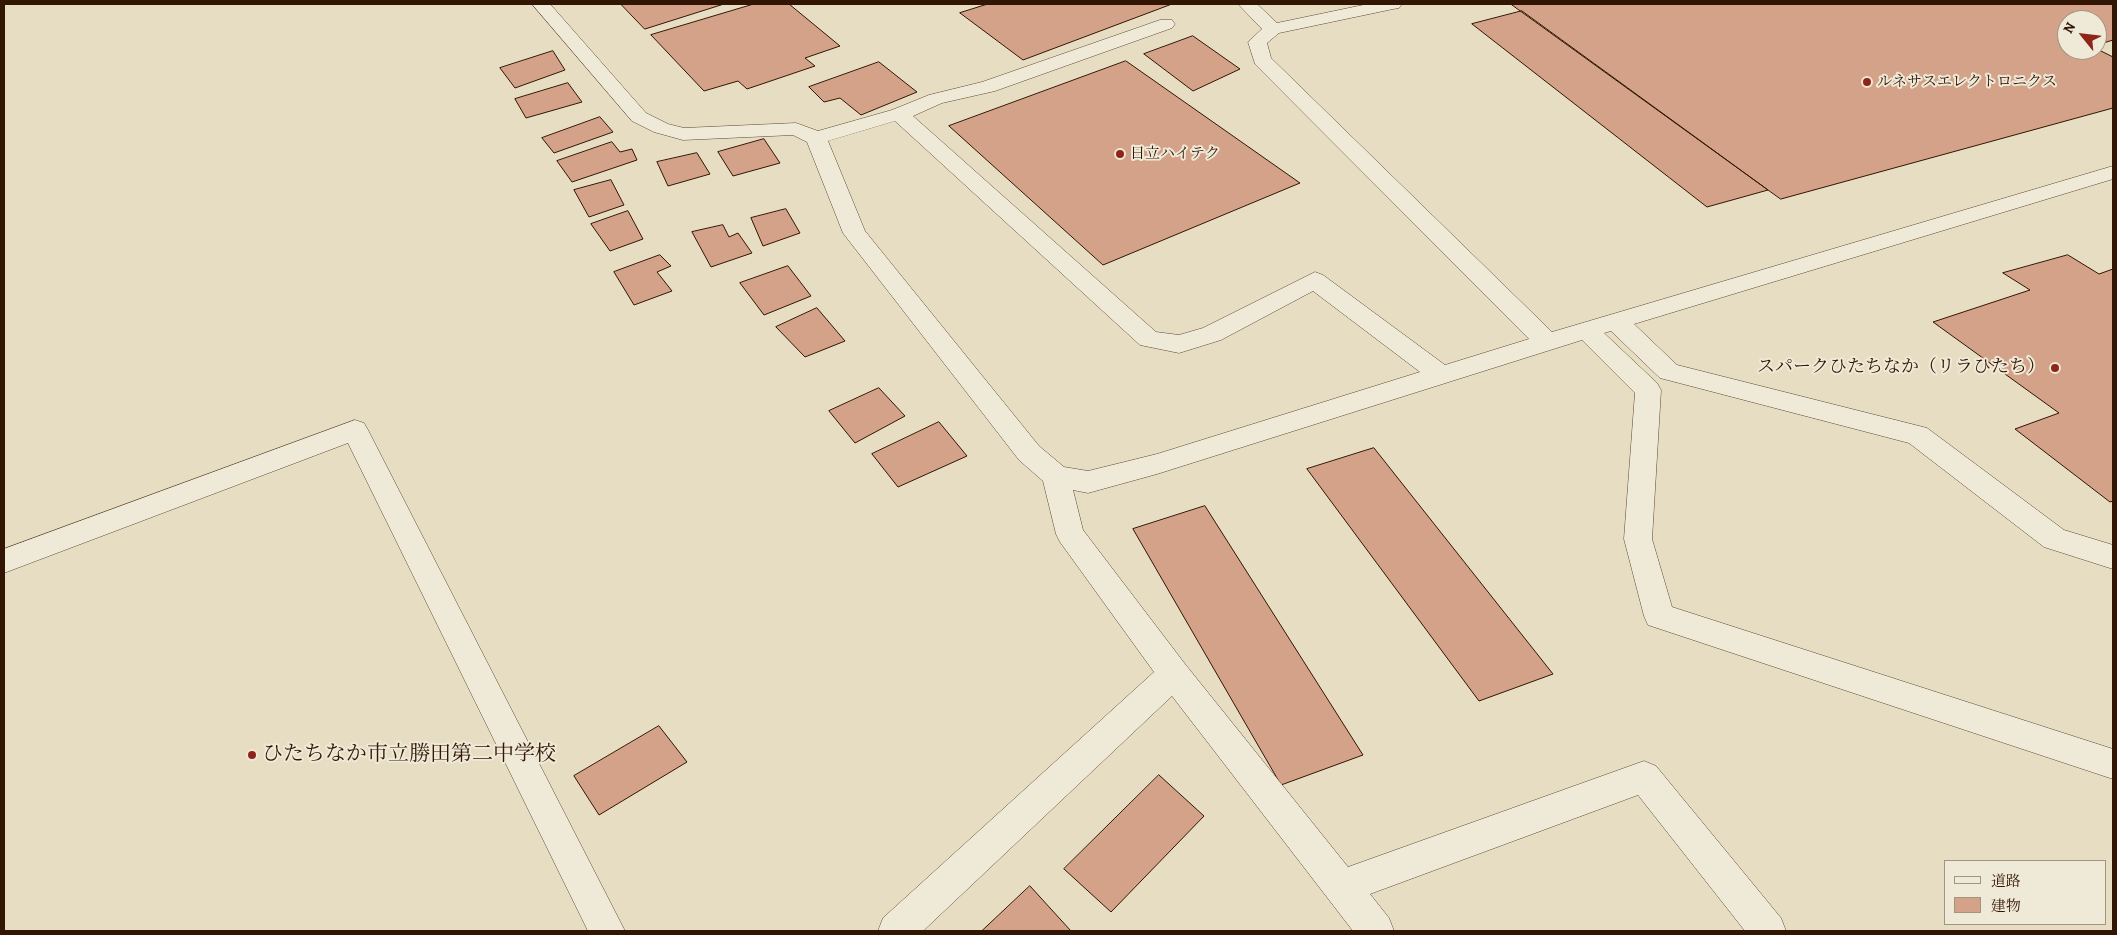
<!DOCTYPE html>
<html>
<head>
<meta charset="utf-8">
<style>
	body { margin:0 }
	#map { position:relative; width:2117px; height:935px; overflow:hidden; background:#e6ddc2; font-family:Alegreya,"Noto Serif JP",serif }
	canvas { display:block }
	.frame { position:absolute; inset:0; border:5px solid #321502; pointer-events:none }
	.legend { position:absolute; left:1944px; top:860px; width:162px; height:65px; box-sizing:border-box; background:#efe9d7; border:1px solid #a39482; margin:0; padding:6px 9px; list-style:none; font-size:15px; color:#321502 }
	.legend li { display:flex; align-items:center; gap:10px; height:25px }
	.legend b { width:25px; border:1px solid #a39482 }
	.north { position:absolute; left:2057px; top:10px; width:50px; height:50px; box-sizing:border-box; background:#efe9d7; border:1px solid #a39482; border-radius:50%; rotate:299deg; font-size:14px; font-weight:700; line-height:20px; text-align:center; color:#321502 }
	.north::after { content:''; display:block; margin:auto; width:18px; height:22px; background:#8f2418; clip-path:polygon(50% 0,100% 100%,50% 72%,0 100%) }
</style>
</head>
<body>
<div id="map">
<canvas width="2117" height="935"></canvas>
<div class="frame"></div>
<ul class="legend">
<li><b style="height:6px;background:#efe9d7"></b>道路</li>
<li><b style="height:14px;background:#d3a289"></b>建物</li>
</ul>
<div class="north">N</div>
</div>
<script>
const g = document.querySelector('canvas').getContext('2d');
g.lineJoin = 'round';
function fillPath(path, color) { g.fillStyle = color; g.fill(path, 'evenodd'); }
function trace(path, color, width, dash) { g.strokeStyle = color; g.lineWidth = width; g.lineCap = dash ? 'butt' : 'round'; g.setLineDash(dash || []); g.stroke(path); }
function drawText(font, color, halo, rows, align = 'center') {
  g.font = font + ' Alegreya,"Noto Serif JP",serif'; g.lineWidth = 4; g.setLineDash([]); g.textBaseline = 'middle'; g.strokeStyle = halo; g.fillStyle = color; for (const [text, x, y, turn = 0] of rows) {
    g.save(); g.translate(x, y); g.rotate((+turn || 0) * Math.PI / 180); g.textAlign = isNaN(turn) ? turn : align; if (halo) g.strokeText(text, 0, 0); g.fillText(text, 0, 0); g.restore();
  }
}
const building = new Path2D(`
	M621,4H724L645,29Z
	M754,4H789L840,46L805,58L815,66L747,89L738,81L704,91L651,35Z
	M988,4H1172L1023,60L960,13Z
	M1511,4H2113V40L2097,45V20H2067V50L2097,49L2113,57V108L1781,199Z
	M1522,11L1768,190L1707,207L1472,24Z
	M1193,36L1240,69L1193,91L1144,54Z
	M553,51L565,70L515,88L500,68Z
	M1126,61L1300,183L1103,265L949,126Z
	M879,62L917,92L861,115L840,98L824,102L809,87Z
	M568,83L582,102L526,118L515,99Z
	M600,117L613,132L554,153L542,138Z
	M764,139L780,163L733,176L718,152Z
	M612,142L620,152L632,149L637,160L572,182L557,161Z
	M697,153L710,174L668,186L657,162Z
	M611,180L624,205L589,217L574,190Z
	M786,209L800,233L763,246L751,218Z
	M628,211L643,239L610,251L591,224Z
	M723,225L729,237L738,233L752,253L711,267L692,232Z
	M660,255L671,266L657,272L672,291L634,305L614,272Z
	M2068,255L2099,274L2113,269V501L2110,502L2015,429L2059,413L1933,322L2030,290L2003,273Z
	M788,266L811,296L764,315L740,283Z
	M817,308L845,341L805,357L776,327Z
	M879,388L905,416L855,443L829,411Z
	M939,422L967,456L898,487L872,454Z
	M1374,448L1553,674L1479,701L1307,469Z
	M1205,506L1363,755L1281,785L1133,529Z
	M659,726L687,762L599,815L574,776Z
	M1159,775L1204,816L1111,912L1064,869Z
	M1030,886L1071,931H982Z`);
const minor = new Path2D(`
	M532,4H550L646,113L668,124L684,128L796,123L818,131L892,110L929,95L982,82L1160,20H1172L1175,24L1172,28L995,91L942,103L913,116L1156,332L1179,335L1203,328L1315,272L1323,275L1445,365L1529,339L1255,64L1248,42L1262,29L1238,4H1257L1277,23L1368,4H1402L1399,8L1393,9L1279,33L1267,43L1271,58L1552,332L2113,166V179L1634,324L1677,365L1927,428L2064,530L2113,545V569L2044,547L1909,443L1660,378L1611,331L1604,333L1657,383L1661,390L1652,539L1672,607L2113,749V779L1648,625L1644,616L1624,539L1635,393L1582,340L1157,474L1088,493L1073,490L1083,530L1185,664L1348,867L1644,761L1656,766L1781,918L1786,931H1745L1638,795L1370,894L1389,918L1394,931H1353L1172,696L923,931H878L883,918L1154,672L1060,542L1056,534L1043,481L1019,460L843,233L807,142L793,135L683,140L654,132L632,121ZM895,121L1140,345L1179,353L1221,340L1313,291L1420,372L1157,454L1088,471L1064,467L1039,446L865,231L828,141Z
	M355,420L364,423L368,430L625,931H588L348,443L4,573V549Z`);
const markers = [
	[1867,82,5,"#8f2418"],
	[1120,154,5,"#8f2418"],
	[2055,368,5,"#8f2418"],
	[252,755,5,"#8f2418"]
];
const farPoinames = [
	["ルネサスエレクトロニクス",1877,82],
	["日立ハイテク",1130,154]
];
const poiNames = [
	["スパークひたちなか（リラひたち）",2045,368]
];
const nearPoinames = [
	["ひたちなか市立勝田第二中学校",262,755]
];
fillPath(building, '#d3a289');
trace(building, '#321502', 1);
trace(minor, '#5f4732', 1);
fillPath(minor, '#efe9d7');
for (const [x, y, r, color] of markers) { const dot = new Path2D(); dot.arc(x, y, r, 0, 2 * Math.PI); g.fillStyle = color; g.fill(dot); trace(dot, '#efe9d7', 2); }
drawText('15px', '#321502', '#efe9d7', farPoinames, 'left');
drawText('18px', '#321502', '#efe9d7', poiNames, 'right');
drawText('21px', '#321502', '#efe9d7', nearPoinames, 'left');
</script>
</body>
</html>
